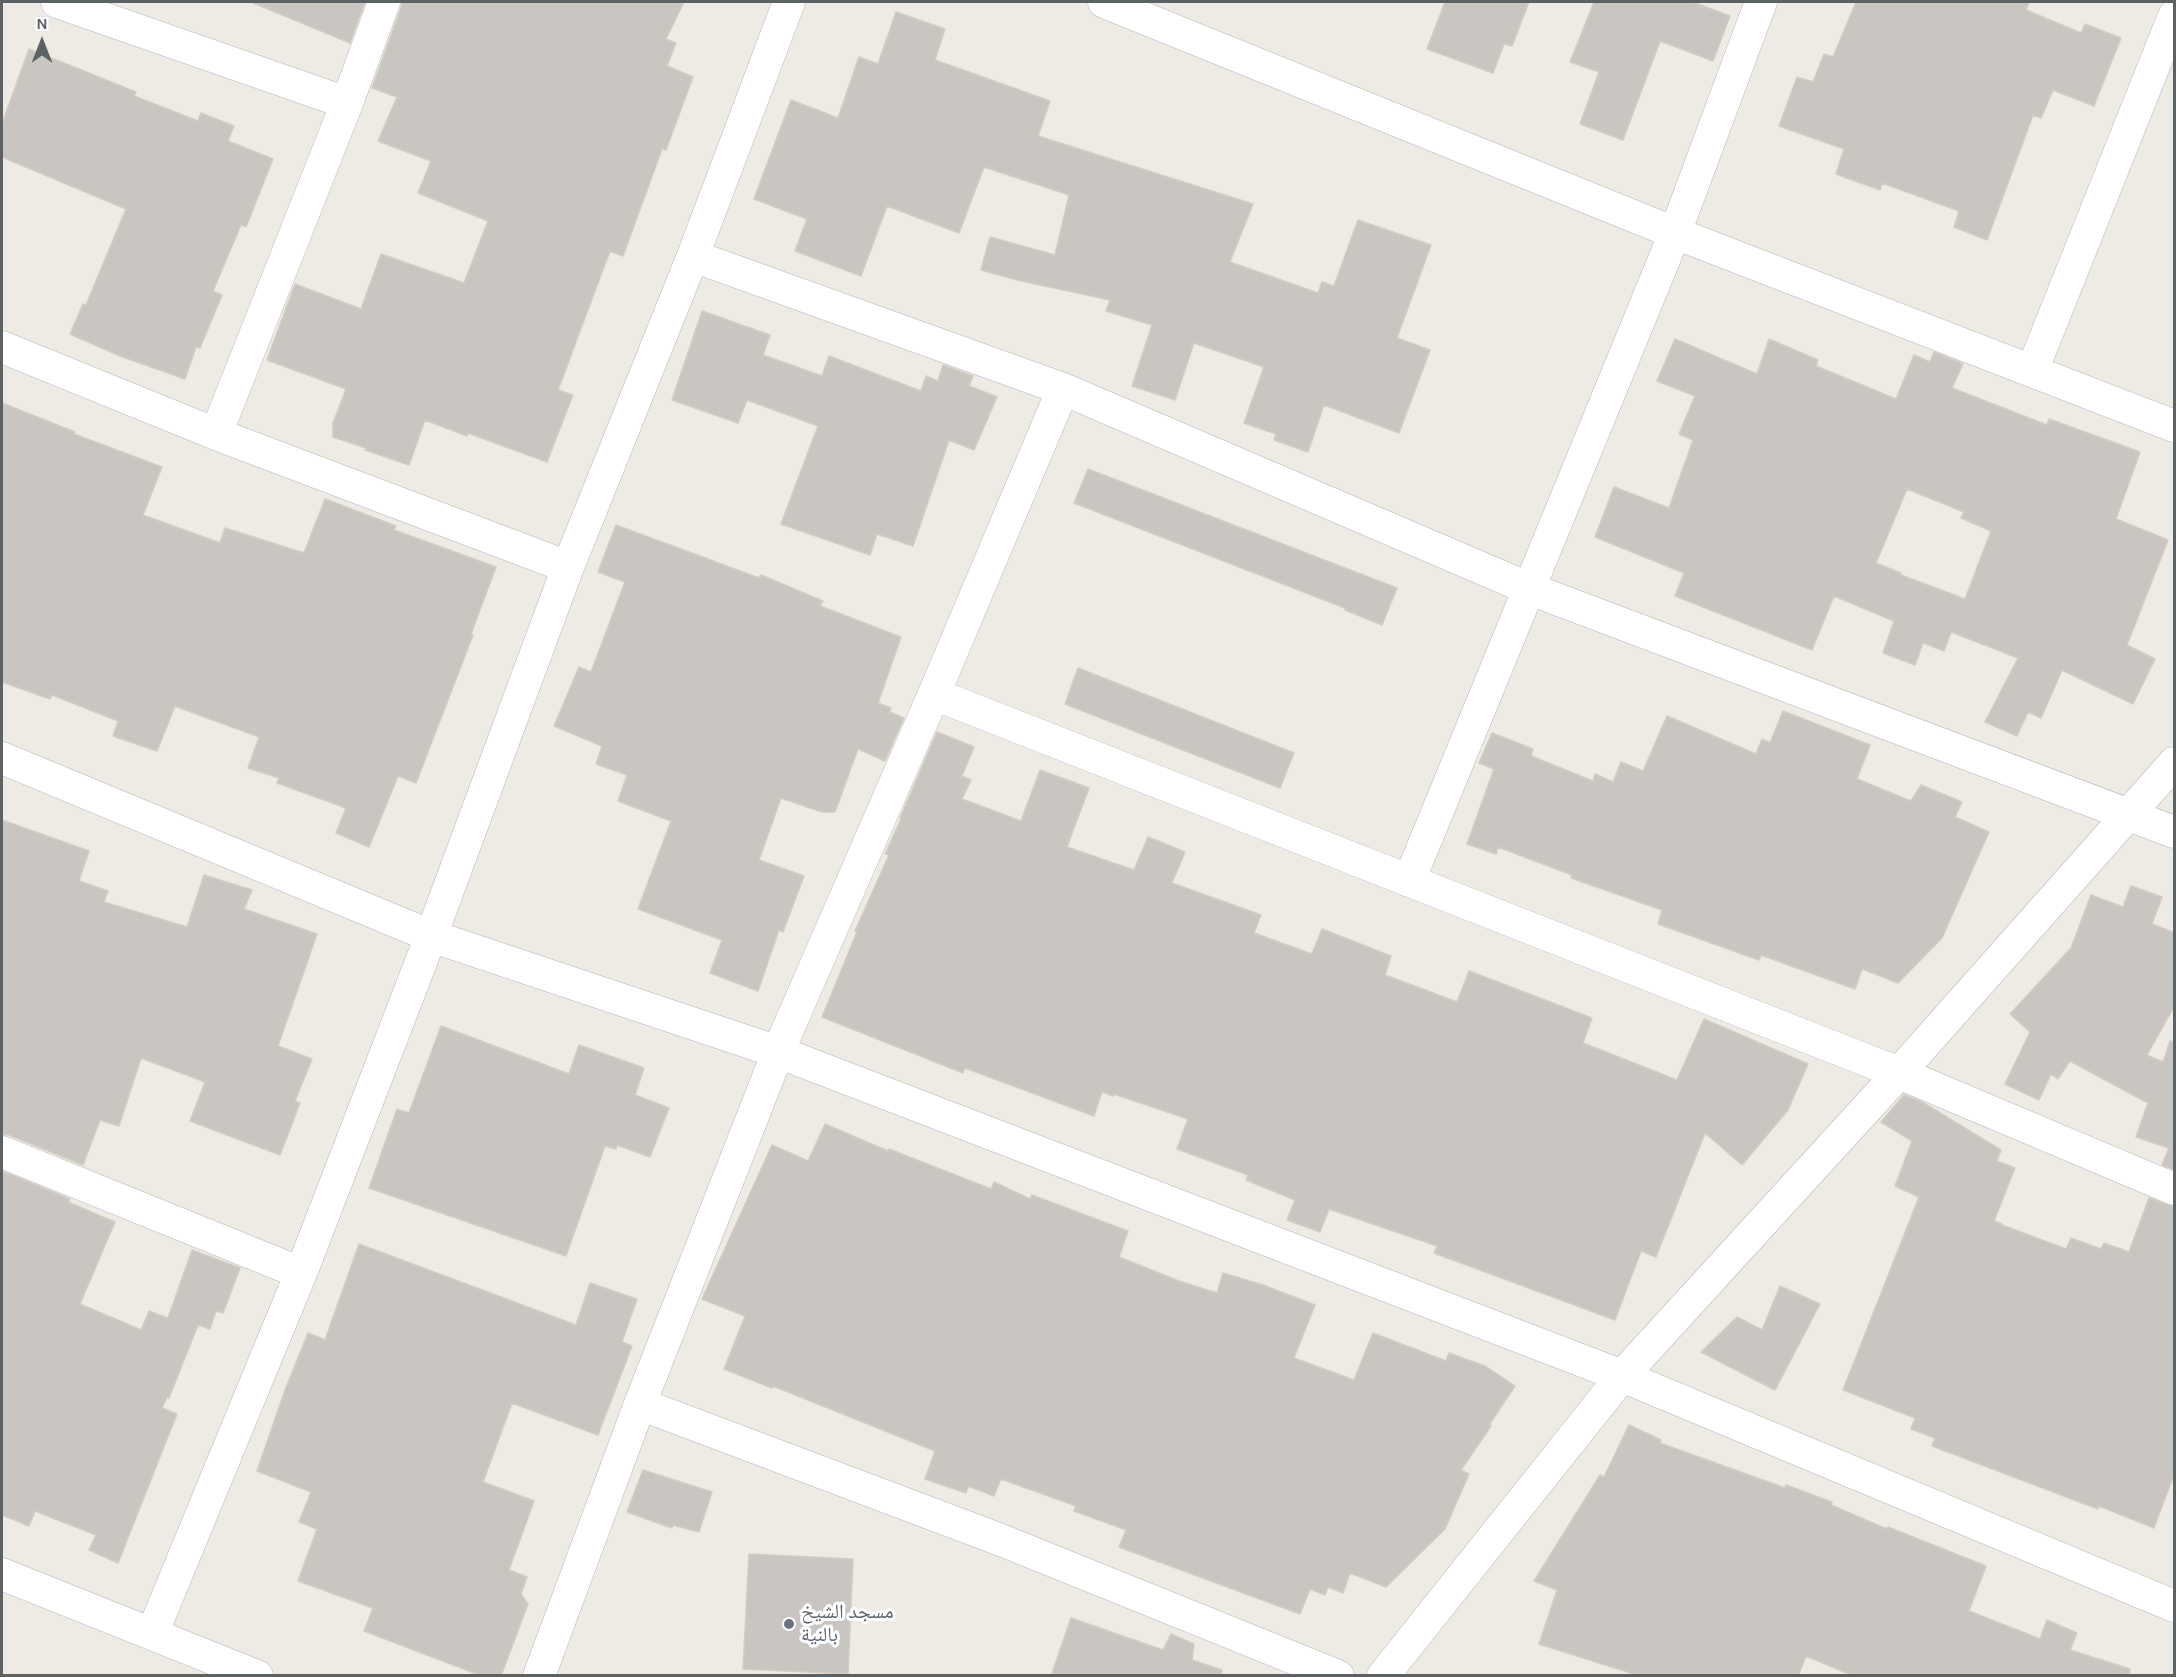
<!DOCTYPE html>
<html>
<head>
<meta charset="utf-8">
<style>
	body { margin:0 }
	#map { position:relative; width:2176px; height:1677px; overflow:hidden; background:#eeebe4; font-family:Karla,sans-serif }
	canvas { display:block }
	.frame { position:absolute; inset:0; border:3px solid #5c6164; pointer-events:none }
	.north { position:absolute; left:12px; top:12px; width:60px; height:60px; -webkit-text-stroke:4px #fff; paint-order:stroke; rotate:0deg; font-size:16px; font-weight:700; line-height:24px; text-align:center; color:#5c6164 }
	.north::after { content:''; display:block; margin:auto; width:21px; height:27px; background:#5c6164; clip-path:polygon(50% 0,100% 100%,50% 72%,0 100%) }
</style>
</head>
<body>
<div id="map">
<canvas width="2176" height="1677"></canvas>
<div class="frame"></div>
<div class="north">N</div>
</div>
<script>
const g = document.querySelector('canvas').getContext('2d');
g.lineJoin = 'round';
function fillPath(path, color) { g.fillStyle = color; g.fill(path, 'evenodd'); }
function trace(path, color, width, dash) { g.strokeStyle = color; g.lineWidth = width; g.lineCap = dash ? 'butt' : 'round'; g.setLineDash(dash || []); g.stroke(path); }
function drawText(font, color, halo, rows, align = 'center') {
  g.font = font + ' Karla,"Noto Naskh Arabic",sans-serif'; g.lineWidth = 6; g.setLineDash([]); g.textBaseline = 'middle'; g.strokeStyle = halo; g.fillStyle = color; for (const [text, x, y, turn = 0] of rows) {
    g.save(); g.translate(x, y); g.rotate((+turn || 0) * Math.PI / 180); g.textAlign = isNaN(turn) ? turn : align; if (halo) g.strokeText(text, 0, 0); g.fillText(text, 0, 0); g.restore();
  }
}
const building = new Path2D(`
	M251,2H365L350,43Z
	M402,2H684L666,39L676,43L667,66L693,77L666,150L662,149L623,256L610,251L558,390L573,395L547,462L468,433L467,436L425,420L409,465L365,450L366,448L333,437V423L346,389L267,360L295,284L361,309L381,254L464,283L488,221L418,193L431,161L378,141L397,97L372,88L401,8Z
	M1445,2H1529L1512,46L1504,44L1493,73L1427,49Z
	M1594,2H1693L1730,16L1713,61L1660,41L1623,140L1580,124L1599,72L1570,62Z
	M1856,2H2029L2026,10L2081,33L2085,24L2121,38L2094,106L2053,90L2041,118L2033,115L1987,240L1954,227L1959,211L1882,183L1880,190L1836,174L1844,149L1779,126L1797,77L1813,82L1824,54L1833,57Z
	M896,12L945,29L935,60L1050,101L1038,136L1253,204L1230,262L1318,293L1322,282L1334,286L1358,220L1431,245L1397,338L1430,350L1399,433L1324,405L1308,452L1274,440L1276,434L1244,423L1264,367L1194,343L1175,400L1132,386L1152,325L1106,311L1110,300L1017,280L981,270L990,237L1055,255L1069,195L984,167L959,233L887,206L861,276L795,251L807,219L754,199L791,100L838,118L859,57L878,64Z
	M29,49L136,92L134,96L198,121L201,113L234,126L228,141L273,159L246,227L241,225L213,291L222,295L200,348L196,347L185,379L120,356L70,334L83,304L86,305L126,209L2,157V124Z
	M702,311L770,335L763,355L822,376L829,356L921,391L926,376L938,381L943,365L973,376L969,386L997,397L974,450L949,440L913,546L877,534L870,555L781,524L818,426L747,400L738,423L672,400Z
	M1675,339L1757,374L1769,339L1818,360L1816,366L1896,399L1914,355L1930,362L1934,352L1963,364L1952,388L2047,425L2049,419L2140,452L2116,519L2168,540L2127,645L2155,659L2133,704L2062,670L2041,718L2028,712L2017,736L1985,722L2018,658L1951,632L1944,651L1923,643L1915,665L1883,653L1894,621L1834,596L1812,650L1675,596L1684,573L1595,537L1614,487L1669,508L1693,440L1679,434L1695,396L1657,381ZM1907,489L1964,512L1961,518L1991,531L1965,599L1901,575V573L1876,563Z
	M2,403L75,432L74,434L162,467L143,515L220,543L225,528L304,553L325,499L396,526L394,530L496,567L471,634L473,635L416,783L398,776L369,847L336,833L346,808L277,783L279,778L248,768L259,737L175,706L157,751L113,736L118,721L52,695L50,699L2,682Z
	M1088,469L1397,588L1382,625L1345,610V608L1074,503Z
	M616,525L759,578L761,575L823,601L820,606L901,637L878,703L891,708L890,712L904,718L885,761L858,749L835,812H822L781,798L759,860L804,876L783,932L779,930L758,991L710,973L722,940L638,909L671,821L618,801L627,775L596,764L602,746L554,726L579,667L591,672L625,582L598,572Z
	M1078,668L1294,753L1280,788L1065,704Z
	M1783,711L1870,745L1857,779L1911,801L1921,785L1962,802L1955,817L1989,832L1942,938L1898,983L1862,969L1855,989L1761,955L1759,960L1658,924L1662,910L1571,878L1572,875L1498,847L1496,854L1467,844L1494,769L1479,763L1492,733L1533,749L1531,756L1593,781L1595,774L1613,782L1621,762L1643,771L1667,716L1756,754L1762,739L1770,743Z
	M937,732L974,747L962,776L971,780L962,799L1021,821L1040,770L1089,788L1067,847L1134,870L1148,837L1185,852L1172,883L1261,915L1254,933L1312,954L1322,929L1391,956L1385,975L1457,1002L1469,971L1592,1018L1583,1043L1677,1080L1704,1019L1808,1064L1788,1110L1742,1165L1705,1133L1656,1257L1641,1251L1615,1320L1434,1253L1437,1246L1329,1209L1320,1232L1287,1220L1295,1200L1246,1180L1248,1175L1177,1149L1188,1119L1114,1094L1113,1096L1102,1092L1094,1116L965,1068L963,1073L822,1017L857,932L855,931L889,855L885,854L901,819L900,818Z
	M2,820L89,851L79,881L108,891L104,902L187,927L204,875L252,890L244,909L317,934L278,1046L312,1059L295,1101L300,1103L280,1155L190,1121L205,1082L141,1058L119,1126L100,1120L83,1165L9,1135L2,1134Z
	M2131,886L2162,897L2152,924L2175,933V1005L2147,1055L2163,1062L2170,1041L2175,1042V1170L2162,1165L2169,1148L2136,1137L2148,1103L2070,1061L2058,1079L2051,1074L2039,1100L2005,1084L2030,1032L2010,1014L2071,948L2091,895L2123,907Z
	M441,1026L569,1074L579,1045L644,1068L635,1095L669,1108L650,1157L617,1145L616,1149L605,1146L566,1256L369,1188L397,1109L409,1113Z
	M1904,1095L1922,1102L2001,1150L1997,1161L2015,1168L1994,1221L2002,1224V1225L2066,1249L2071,1238L2101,1249L2104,1243L2129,1252L2149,1198L2175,1207V1472L2154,1528L2099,1506L2098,1509L1932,1446L1935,1438L1911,1429L1915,1418L1843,1390L1919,1197L1895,1186L1912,1141L1881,1122Z
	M825,1124L888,1151L889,1149L991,1189L994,1182L1030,1199L1032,1195L1128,1231L1119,1257L1179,1281L1217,1293L1223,1273L1263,1285L1315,1305L1294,1358L1354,1380L1373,1333L1446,1361L1449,1353L1485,1366L1515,1386L1489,1425L1491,1426L1461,1470L1469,1474L1445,1529L1386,1587L1350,1573L1343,1593L1328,1587L1325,1595L1310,1589L1300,1614L1119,1547L1126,1530L1074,1511L1076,1506L1001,1479L994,1496L968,1486L966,1493L925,1479L935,1451L773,1386L772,1388L724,1369L745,1316L702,1299L772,1145L808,1161Z
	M2,1171L70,1199L68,1202L115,1222L80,1304L141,1330L149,1311L168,1318L192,1250L240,1268L223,1313L216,1311L210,1329L198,1325L169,1398L167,1397L162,1408L177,1414L118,1563L89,1550L96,1535L35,1511L29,1526L2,1515Z
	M359,1244L576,1325L590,1283L637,1299L622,1342L632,1346L598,1435L512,1403L483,1482L534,1501L509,1570L527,1577L521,1594L528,1604L501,1676H482L364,1631L373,1608L298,1581L317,1529L299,1522L311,1492L257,1471L285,1390L308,1333L325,1340Z
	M1780,1286L1820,1304L1775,1390L1701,1352L1737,1317L1762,1330Z
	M1629,1425L1661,1440L1660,1443L1785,1488L1786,1485L1832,1502L1831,1505L1887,1529L1888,1527L1986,1566L1969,1611L2040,1639L2047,1620L2077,1633L2070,1650L2130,1669L2129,1676H1854L1806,1656L1798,1676H1640L1539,1644L1557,1590L1534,1581L1600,1475L1604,1477Z
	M643,1470L712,1492L699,1532L673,1525L672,1528L627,1512Z
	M749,1554L853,1559L848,1674L743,1669Z
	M1071,1618L1163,1650L1171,1634L1194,1644L1192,1660L1222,1670L1221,1676H1051Z`);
const minor = new Path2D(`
	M57,2L347,103
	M1104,2L1675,233L2174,426
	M693,256L1063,389L1530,589L2174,832
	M2,347L216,434L568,567
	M2032,371L2174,16
	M216,434L347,103L384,2
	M934,694L1899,1073L2174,1189
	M2,758L431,936L778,1052L1622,1376L2174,1606
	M1409,881L1675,233L1761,2
	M2,1152L301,1273
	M640,1404L1001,1540L1338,1676
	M2,1574L257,1676
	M152,1634L301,1273L431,936L568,567L693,256L789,2
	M539,1676L640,1404L778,1052L934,694L1063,389
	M1383,1676L1622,1376L1899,1073L2174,763`);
const markers = [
	[789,1624,6,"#6b7280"]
];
const worshipNames = [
	["مسجد الشيخ",801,1612],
	["بالنية",801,1635]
];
fillPath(building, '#c9c6c1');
trace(building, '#d3ccc3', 1.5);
trace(minor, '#b5b7bb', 33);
trace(minor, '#fff', 32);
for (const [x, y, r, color] of markers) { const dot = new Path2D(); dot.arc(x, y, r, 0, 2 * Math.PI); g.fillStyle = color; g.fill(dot); trace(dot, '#fff', 2); }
drawText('20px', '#5b616d', '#fff', worshipNames, 'left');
</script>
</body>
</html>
